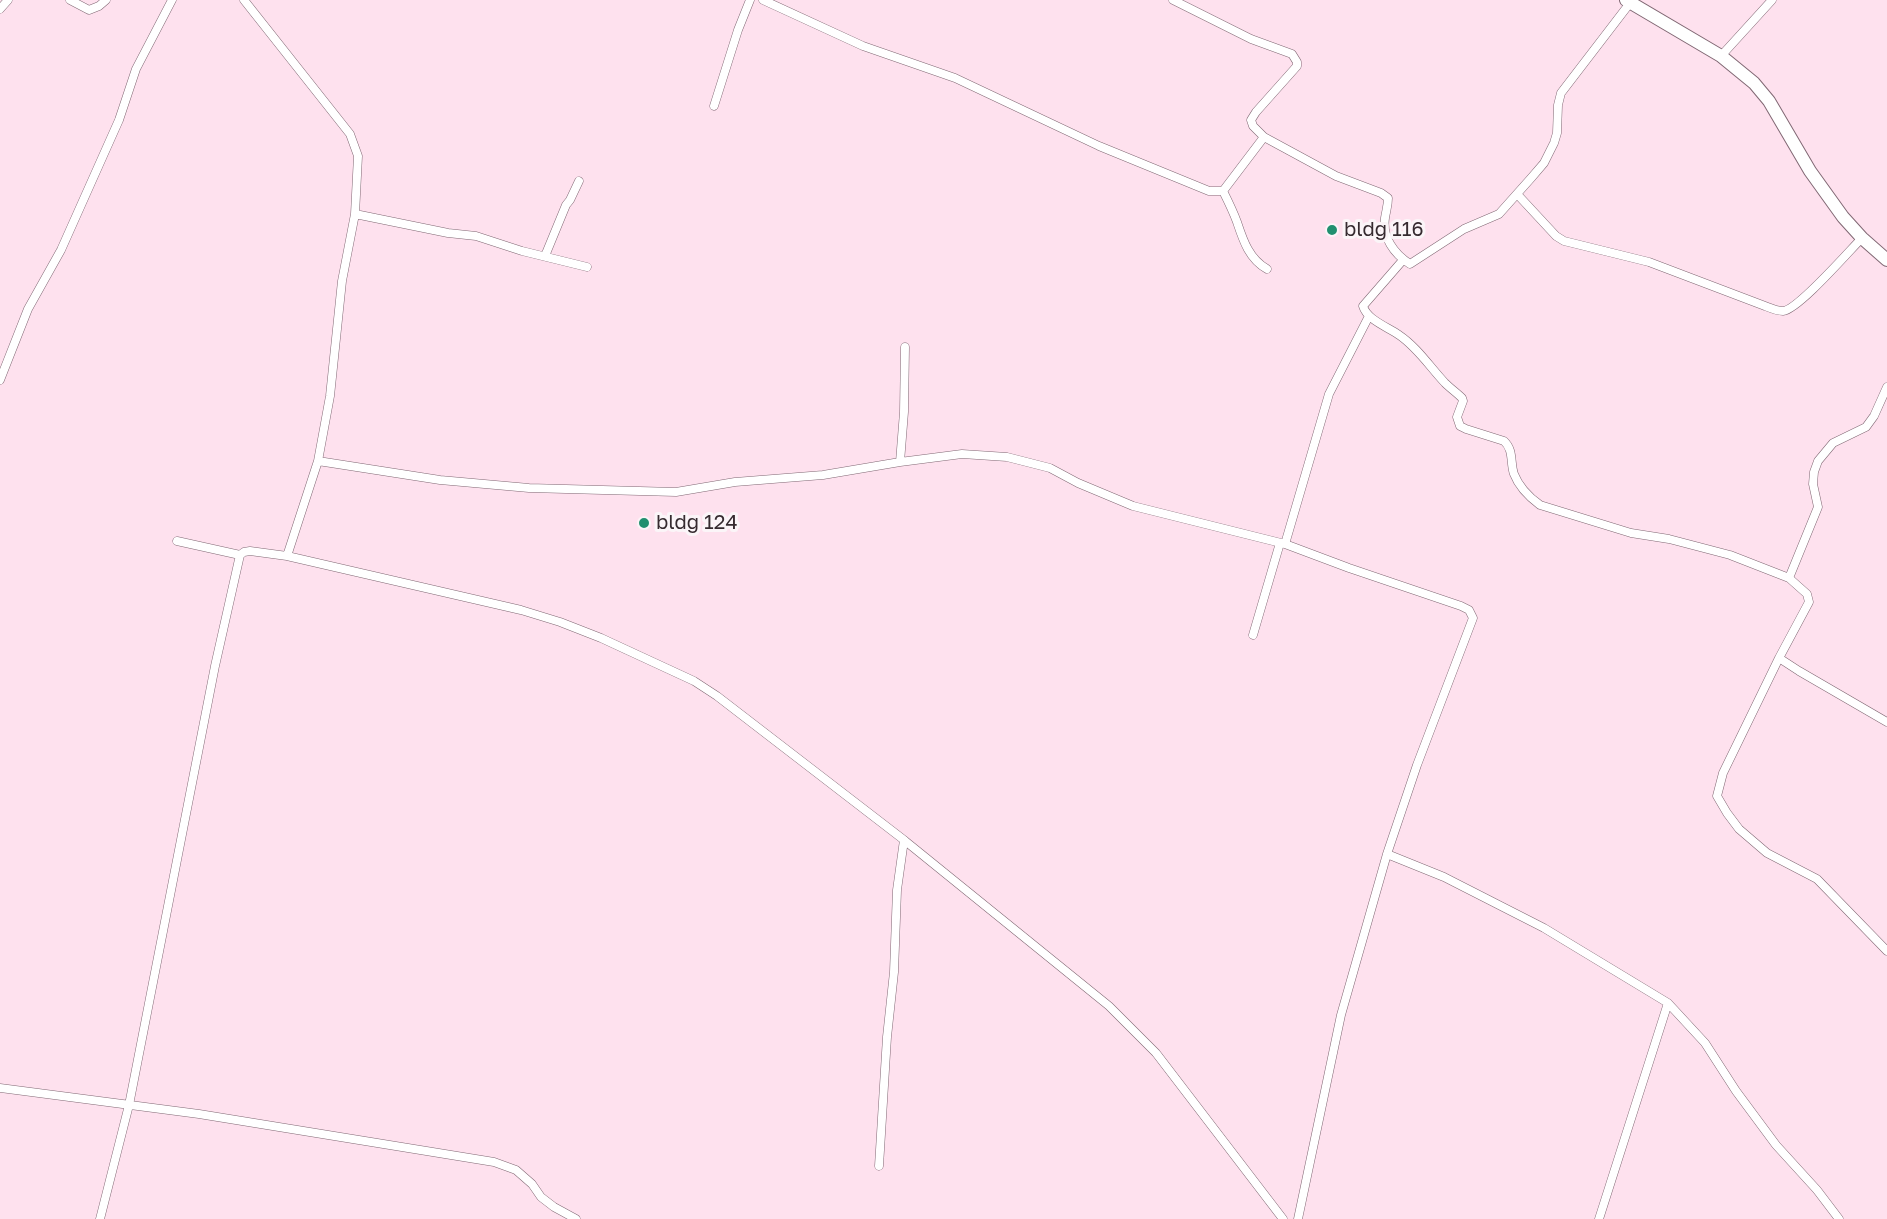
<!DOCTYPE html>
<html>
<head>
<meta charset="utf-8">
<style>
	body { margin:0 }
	canvas { display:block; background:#fee1ee }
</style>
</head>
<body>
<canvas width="1887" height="1219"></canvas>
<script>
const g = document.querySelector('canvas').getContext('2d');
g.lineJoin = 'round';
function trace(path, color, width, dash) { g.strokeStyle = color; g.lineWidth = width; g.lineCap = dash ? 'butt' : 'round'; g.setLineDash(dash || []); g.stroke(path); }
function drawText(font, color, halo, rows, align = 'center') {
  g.font = font + ' "Golos Text",sans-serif'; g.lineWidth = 6; g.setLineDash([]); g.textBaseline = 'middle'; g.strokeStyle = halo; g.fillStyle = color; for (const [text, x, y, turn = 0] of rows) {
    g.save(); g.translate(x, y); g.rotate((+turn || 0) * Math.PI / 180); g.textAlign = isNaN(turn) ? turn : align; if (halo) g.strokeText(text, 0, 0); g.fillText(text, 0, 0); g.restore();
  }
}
const street = new Path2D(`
	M70,0L89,10L99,6L106,0
	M244,0L350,134L358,156L355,214L342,281L330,396L318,461L287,556
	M763,0L863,46L955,78L1099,146L1209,191H1223L1264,137L1253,126L1251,120L1256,112L1297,66V62L1292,54L1251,39L1173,0
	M0,9L8,0
	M1721,56L1772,0
	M714,106L738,30L750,0
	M1264,137L1336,176L1381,193L1388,198C1388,206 1386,211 1385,218C1382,237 1394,254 1410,264L1464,229L1499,214L1532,177L1544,163L1554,143L1557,133L1558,105L1561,93L1630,3
	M1223,191C1228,201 1233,211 1237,222C1243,240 1249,259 1267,269
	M1517,194L1556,236L1564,241L1649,262L1765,306C1770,308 1777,311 1783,311C1798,310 1849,251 1862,238
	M355,214L448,233L476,236L522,251L587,267
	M545,256L566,205L570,200L579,181
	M1403,260L1363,306C1367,320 1388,327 1399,335C1417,347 1430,367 1445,383C1450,388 1457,393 1462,398L1463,401L1457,417L1460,426L1466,429L1504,441C1514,450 1510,463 1514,474C1519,487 1529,497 1540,505L1631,533L1669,539L1730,555L1789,578
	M0,380L28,309L61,250L119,120L136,69L172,0
	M1887,387L1874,416L1866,427L1833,443L1818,461L1814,472L1813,484L1818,507L1789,578L1807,594L1809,602L1779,658L1799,671L1887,722
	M318,461L440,480L529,488L676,492L735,482L823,475L900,462L962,454L1007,457L1050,468L1078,483L1133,506L1285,544
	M900,462L904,412L905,347
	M177,541L240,555L244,552L250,551L287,556L521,610L560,622L601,638L694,681L717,696L904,840L1109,1006L1156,1053L1283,1219
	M1253,635L1280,543
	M1779,658L1723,773L1717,796L1727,813L1739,829L1767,853L1817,879L1887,951
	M1387,854L1444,877L1544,928L1668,1003L1705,1043L1736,1091L1776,1145L1817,1190L1839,1219
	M0,1088L199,1114L494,1162L516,1170L532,1184L541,1197L554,1207L576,1219
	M879,1166L887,1037L894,972L897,890L904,840
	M100,1219L129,1105L215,666L240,555
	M1298,1219L1341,1015L1387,854L1417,765L1473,618L1469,610L1461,606L1349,568L1285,544L1329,394L1369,316
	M1599,1219L1668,1003`);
const primary = new Path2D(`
	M1626,0L1721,56L1754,83L1769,101L1810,171L1843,217L1862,238L1887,260`);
const markers = [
	[1332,230,6,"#218f6f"],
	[644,523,6,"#218f6f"]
];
const poiNames = [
	["bldg 116",1344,230],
	["bldg 124",656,523]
];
trace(street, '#816874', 9);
trace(primary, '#816874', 14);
trace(street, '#fff', 8);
trace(primary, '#fff', 12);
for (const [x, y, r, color] of markers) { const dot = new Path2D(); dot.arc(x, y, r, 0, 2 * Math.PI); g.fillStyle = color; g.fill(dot); trace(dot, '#fbf5f8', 2); }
drawText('20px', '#362b30', '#fbf5f8', poiNames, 'left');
</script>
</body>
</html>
